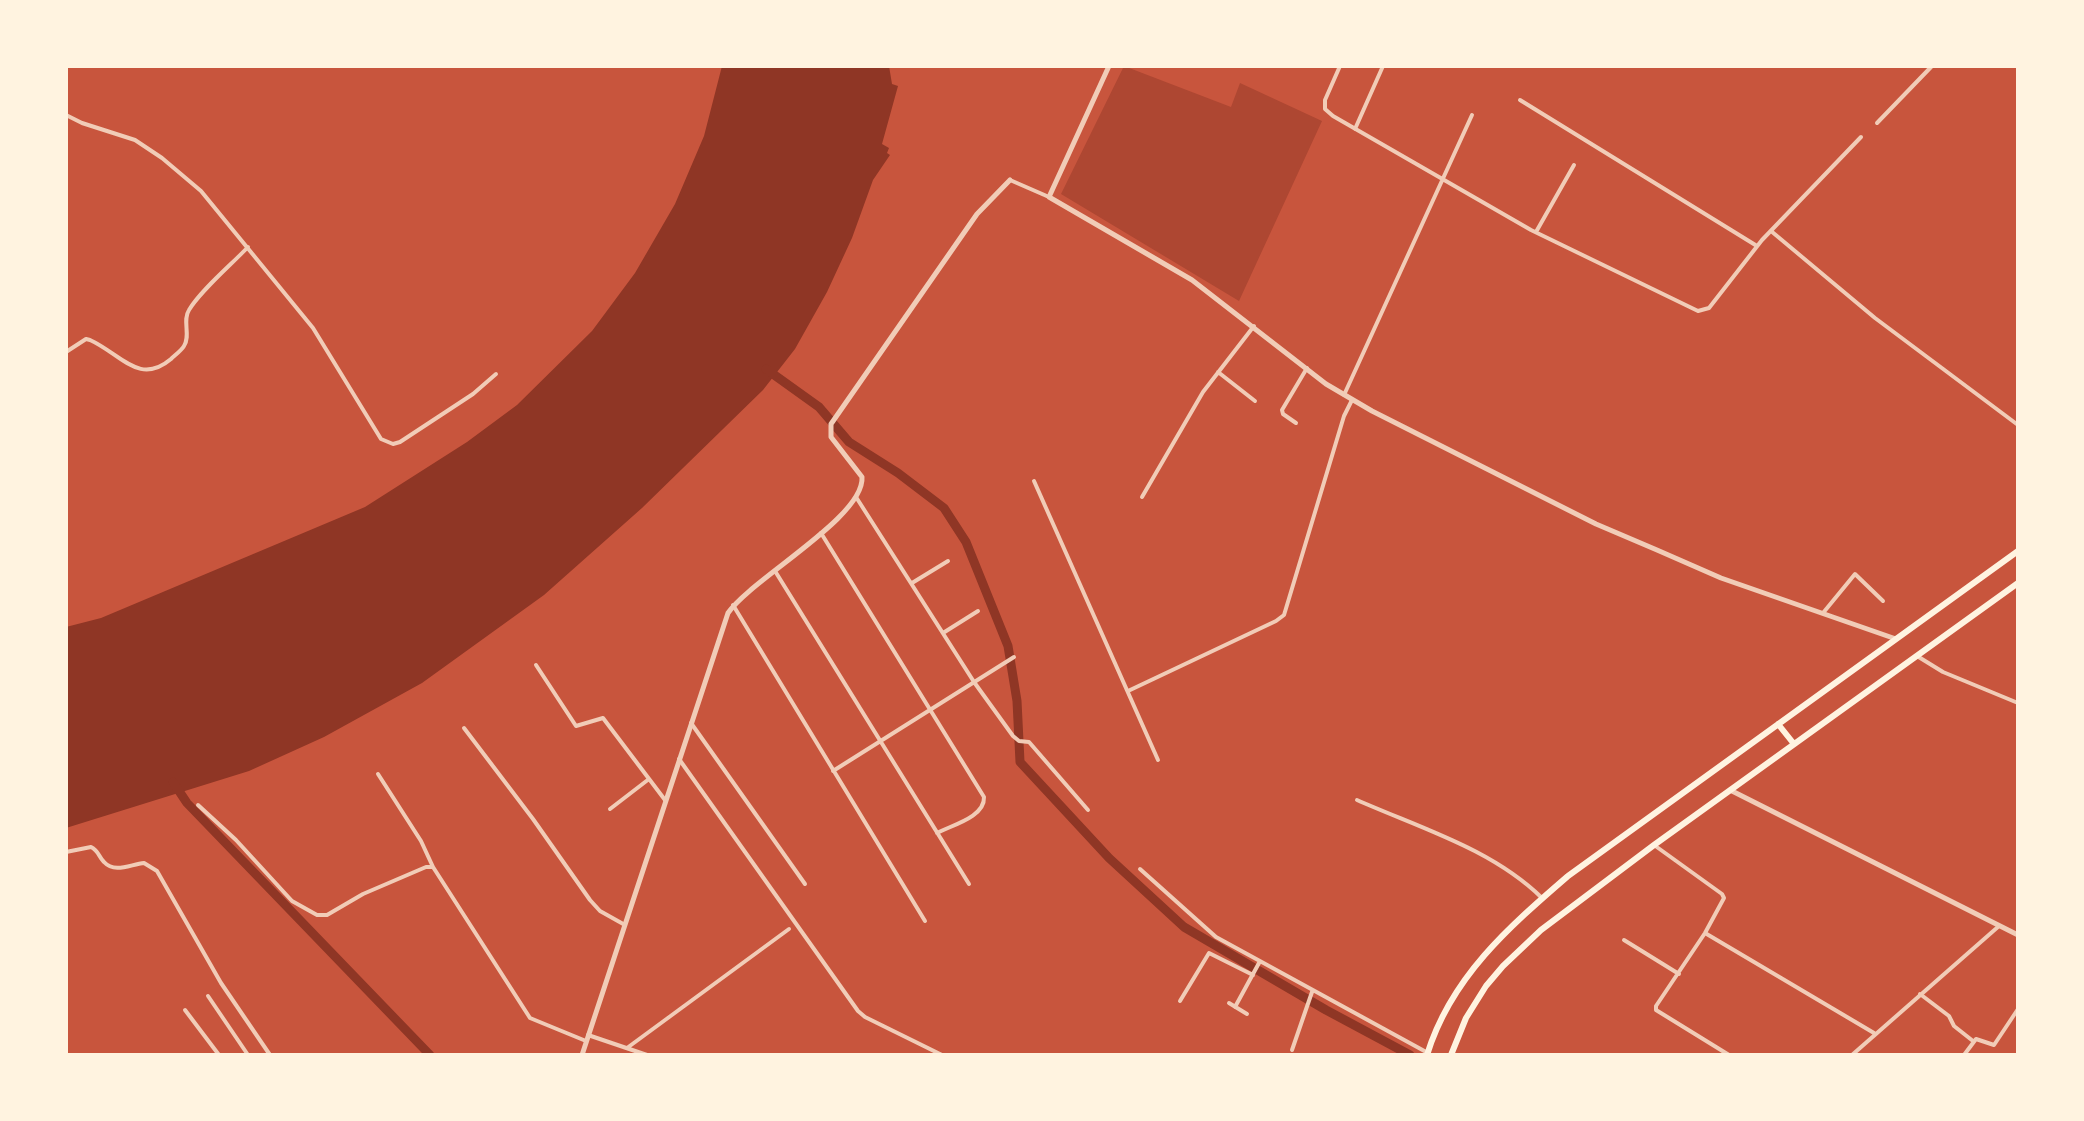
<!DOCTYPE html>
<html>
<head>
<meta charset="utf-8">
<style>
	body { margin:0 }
	#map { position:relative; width:2084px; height:1121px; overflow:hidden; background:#c8553d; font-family:"Open Sans",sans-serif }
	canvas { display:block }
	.frame { position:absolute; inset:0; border:68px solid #fff3e0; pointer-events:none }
</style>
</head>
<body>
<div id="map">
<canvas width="2084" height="1121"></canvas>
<div class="frame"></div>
</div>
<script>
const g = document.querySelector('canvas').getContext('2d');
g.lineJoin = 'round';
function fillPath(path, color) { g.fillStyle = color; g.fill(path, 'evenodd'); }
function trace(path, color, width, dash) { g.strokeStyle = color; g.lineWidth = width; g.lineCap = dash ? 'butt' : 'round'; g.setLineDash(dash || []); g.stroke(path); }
const green = new Path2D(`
	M1124,66L1231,107L1240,83L1322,121L1239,301L1061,194Z`);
const water = new Path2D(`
	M722,66H889L892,84L898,86L882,144L889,148L887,153L890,155L873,180L852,238L827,292L795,349L763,390L642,508L544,595L422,683L324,737L249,771L66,828V627L101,618L365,507L467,442L517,405L592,331L635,273L675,204L704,136Z`);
const canal = new Path2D(`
	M766,369L819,407L849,442L898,473L944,508L966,542L1008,646L1017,701L1020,762L1109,858L1184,927L1326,1010L1410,1055
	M173,782L187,803L430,1055`);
const minor = new Path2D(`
	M1340,66L1325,100V109L1333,116L1531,230L1698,311L1709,308L1762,240L1861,137
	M1520,100L1757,246
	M66,115L82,123L135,140L162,158L201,191L313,328L381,439L393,444L400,442L473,394L496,374
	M1877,123L1932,66
	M1355,129L1383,66
	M1010,180L1049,197
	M1771,231L1875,318L2018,425
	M1536,232L1574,165
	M66,352L86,339L90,340C121,354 139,386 171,359C175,355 181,351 184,346C191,335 182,321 189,310C201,290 231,265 248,247
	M1218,372L1255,401
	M1344,395L1472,115
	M1296,423L1283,414L1282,410L1307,368
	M1034,481L1158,760
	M856,497L974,682L1013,736L1019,741L1029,742L1088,810
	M1142,497L1203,392L1254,326
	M821,533L984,797C985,817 952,825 937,833
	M775,571L969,884
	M912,583L948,561
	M733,605L925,921
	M1823,613L1855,574L1883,601
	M943,633L978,611
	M1917,656L1943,672L2018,703
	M536,665L576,726L603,718L665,800
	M1128,691L1276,621L1284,615L1344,416L1352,400
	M691,723L805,884
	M464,728L533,819L590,900L600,911L625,925
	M679,759L858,1011L865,1017L942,1055
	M833,771L1014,657
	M378,774L421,841L433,867
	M1357,800C1420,828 1492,849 1542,898
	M198,805L236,840L292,901L317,915H327L363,894L426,867H433L530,1018L586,1041
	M610,809L649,779
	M1654,845L1722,894L1724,898L1705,933L1656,1006V1010L1729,1055
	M66,852L91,847C99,851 98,856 104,862C115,874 131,864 144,863L157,871L221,983L270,1055
	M1140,869L1216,937L1428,1053
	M1705,933L1874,1033
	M1624,940L1679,974
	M1920,994L1949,1016L1954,1026L1973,1041
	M208,996L248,1055
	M1180,1001L1209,953L1253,975
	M1229,1003L1247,1014
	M1235,1007L1259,963
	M185,1010L219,1055
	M588,1035L647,1055
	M627,1048L789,929
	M1292,1050L1312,992
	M1852,1055L1999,926
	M1964,1055L1976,1039L1994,1045L2018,1009`);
const tertiary = new Path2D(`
	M1109,66L1049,197L1192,280L1326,384L1372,411L1596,524L1657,550L1721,578L1896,639
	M1732,791L2018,935
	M582,1055L728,613C751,579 865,517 862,477L831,437V424L977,214L1010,180`);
const secondary = new Path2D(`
	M1778,724L1794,744
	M1427,1055C1451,977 1509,927 1568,876L2018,551
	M1451,1055L1466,1018L1486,986L1503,966L1541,930L1654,845L2018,583`);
fillPath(green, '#ae4732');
fillPath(water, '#8f3625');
trace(canal, '#8f3625', 9);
trace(minor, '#f1ccb7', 4);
trace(tertiary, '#f1ccb7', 5);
trace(secondary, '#fff3e0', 6);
</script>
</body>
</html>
